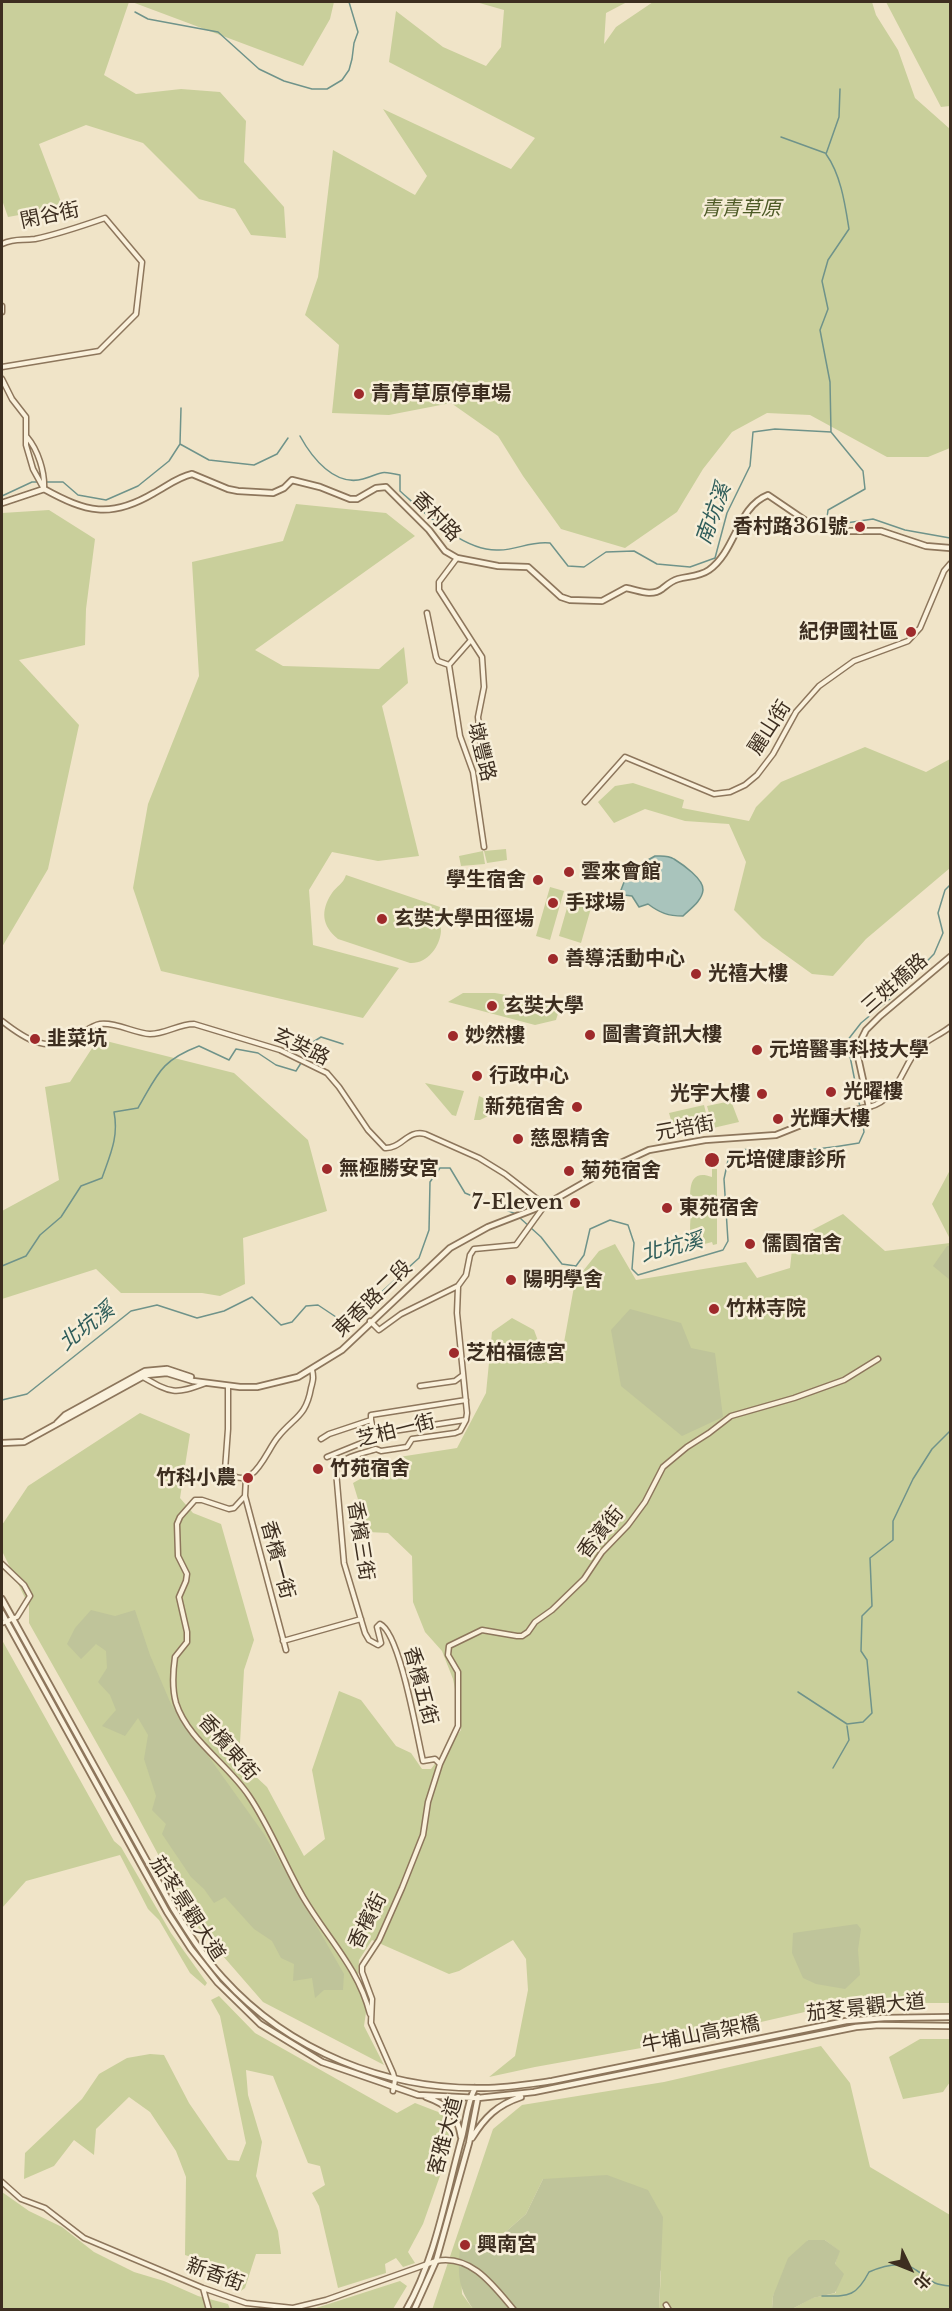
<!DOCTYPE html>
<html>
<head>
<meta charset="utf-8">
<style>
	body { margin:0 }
	#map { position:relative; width:952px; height:2311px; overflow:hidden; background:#f0e4c8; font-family:"Libre Baskerville","Noto Sans TC",serif }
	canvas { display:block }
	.frame { position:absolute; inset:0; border:3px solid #3d2e20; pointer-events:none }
	.north { position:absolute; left:880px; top:2239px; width:60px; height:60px; -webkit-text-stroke:4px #f7eed8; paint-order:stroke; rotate:133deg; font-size:16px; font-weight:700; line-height:24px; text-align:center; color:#3d2e20 }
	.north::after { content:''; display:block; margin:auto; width:21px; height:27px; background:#3d2e20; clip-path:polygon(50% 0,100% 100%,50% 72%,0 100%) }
</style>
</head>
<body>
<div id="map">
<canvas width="952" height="2311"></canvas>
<div class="frame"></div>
<div class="north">北</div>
</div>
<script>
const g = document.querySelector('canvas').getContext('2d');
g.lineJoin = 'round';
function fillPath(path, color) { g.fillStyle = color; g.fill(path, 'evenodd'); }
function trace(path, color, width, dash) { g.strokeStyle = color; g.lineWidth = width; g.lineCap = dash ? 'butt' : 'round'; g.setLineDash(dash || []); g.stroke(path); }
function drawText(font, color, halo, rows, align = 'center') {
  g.font = font + ' "Libre Baskerville","Noto Sans TC",serif'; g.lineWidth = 5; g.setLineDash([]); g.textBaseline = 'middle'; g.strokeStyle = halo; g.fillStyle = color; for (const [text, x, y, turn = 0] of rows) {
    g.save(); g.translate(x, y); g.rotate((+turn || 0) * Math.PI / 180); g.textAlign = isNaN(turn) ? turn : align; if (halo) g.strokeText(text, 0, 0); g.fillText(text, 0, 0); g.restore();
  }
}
const green = new Path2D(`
	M2,2H129L104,75L136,94L181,89L220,92L246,121L244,162L284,207L286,238L251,235L235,209L199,199L143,143L86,125L39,144L63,207L8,217L2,200Z
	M132,2H334L330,19L303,66Z
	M476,2H627L606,13L604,44L616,27L653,2H872L876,15L898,50L915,98L950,129V448L928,457H887L810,415L767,413L732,432L703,469L677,512L625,548L561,529L523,476L498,436L451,403L389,415L332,413L339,345L305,315L318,277L333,150L415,195L427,176L383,109L511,169L535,138L389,62L396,11L443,47L486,66L501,47L504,10Z
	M886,2H950V106L941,107Z
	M296,504L386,513L415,536L255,650L283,666L379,669L404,647L408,683L382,706L419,856L378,861L332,852L309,890L313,945L399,968L363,1018L161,971L133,888L148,804L199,676L192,562L283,541Z
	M49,510L95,539L86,609L85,645L19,660L79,725L48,869L2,947V513Z
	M865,747L926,772L950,759V868L866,939L833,976L812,974L762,938L734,910L746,862L729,824L685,821L645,809L614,823L598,802L615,786L633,783L684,800L682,808L749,821L756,807L781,782Z
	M506,849L507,860L487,863L484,851Z
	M483,851L485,864L461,866L459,856Z
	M346,875L440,907C437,915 441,922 441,931C440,947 427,964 410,963L338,939C322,926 320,911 332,893C337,886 343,884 346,875Z
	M550,887L564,891L550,940L536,936Z
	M571,894L593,901L581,943L559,936Z
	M463,993H495L561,1004L556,1020L535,1025L448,1002Z
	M98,1039L234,1073L308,1140L327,1211L243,1238L245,1284L220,1296L202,1293H121L96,1269L2,1299V1211L59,1180L45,1087L70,1082Z
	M425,1083L464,1091L456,1116L452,1115Z
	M479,1096L505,1108L480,1120H474Z
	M731,1101L739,1122L713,1128L707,1106Z
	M704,1105L709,1125L686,1131L685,1127L674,1130L669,1113Z
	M712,1169H717V1244L713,1245L712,1242L701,1245C698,1243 695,1242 693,1239C688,1232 691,1219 691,1211C690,1195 686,1167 712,1177Z
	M950,1170V1239L932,1204Z
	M843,1214L885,1251L950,1243V2003H844L669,2043L535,2067L489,2077L515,2056L528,1990L526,1959L513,1940L459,1971L449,1974L372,1940L359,1960L358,1978L368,1999L364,2026L384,2065L263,2002L196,1925L130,1802L29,1623V1606L2,1551V1525L28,1486L140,1413L190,1434L180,1498L193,1513L221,1524L254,1640L244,1670L239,1761L267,1787L304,1856L325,1839L312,1770L339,1691L361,1700L396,1746L411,1753L422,1769H431L461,1730V1719L453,1679L442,1651L425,1632L413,1602L412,1556L388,1533L368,1532L353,1483L399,1457L457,1448L486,1393L492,1332L512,1318L534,1330L544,1357L563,1348L575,1281L599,1251L615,1244L636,1280L746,1262L757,1278L790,1268L793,1240Z
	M2,1640L114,1841L121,1847L171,1933L207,1983L205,1986L190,1973L159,1920L148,1909L120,1855L26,1881L2,1908Z
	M219,1996L255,2033L397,2113L415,2103L446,2115L453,2139L423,2224L408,2252L415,2263L403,2267L396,2258L385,2264L386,2273L338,2288L319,2206L312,2193L325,2185L320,2166L308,2163L273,2076L246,2070L248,2095L262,2142L256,2176L278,2231L281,2254H256L245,2288L238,2293C225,2271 210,2263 185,2255L186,2177L176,2151L150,2112L129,2097L96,2129L94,2155L74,2140L54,2166L24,2179L25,2153L82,2099L99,2074L127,2058L150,2054L164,2055L189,2103L228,2160L239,2161L246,2143L220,2016L211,2000Z
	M920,2039H950V2082L943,2092L903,2099L889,2057Z
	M821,2046L850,2083L870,2167L950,2215V2309H774L794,2308L812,2298L836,2293L835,2264L839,2251L825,2240H808L773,2296L772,2309H659L661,2271L543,2179L526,2214L494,2242L460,2247L462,2294L473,2309L432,2310L493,2129L522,2105L664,2082Z
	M2,2192L29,2211L62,2227L94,2252L134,2272L164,2281L198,2296L228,2304L230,2309H2Z
	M400,2281L407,2286L393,2309H313Z`);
const cemetery = new Path2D(`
	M947,1246H950V1280L933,1266Z
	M630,1309L681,1323L691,1348L715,1353L723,1417L682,1436L621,1386L611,1330Z
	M91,1610L115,1616L135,1610L150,1655L171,1704L264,1834L344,1974L343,1990H324L315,1998L312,1978L293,1981L294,1964L281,1958L272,1941L254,1929L225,1897L214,1903L204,1889L191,1877L162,1834L166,1824L152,1810L156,1796L144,1759L148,1735L138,1718L125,1736L102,1726L116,1710L110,1695L98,1682L107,1668L106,1651L96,1644L81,1659L67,1644L75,1628Z
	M857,1924L861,1929L858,1950L860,1975L845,1989L816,1984L803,1978L792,1953L793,1933Z
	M607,2175L648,2190L663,2217L659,2309H473C457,2286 458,2274 460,2247L494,2242L526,2214L543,2179Z
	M808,2240H825L840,2251L835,2264L844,2274L835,2293L813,2298L794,2308L772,2309L773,2296L788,2258Z`);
const water = new Path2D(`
	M655,856C662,856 668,855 674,859C682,864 704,879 703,890C702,901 690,909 683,916C668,916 660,913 648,904L639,907L632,896L624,895L621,890L626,877L635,873L639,865Z`);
const stream = new Path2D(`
	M135,12L148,19L218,32L259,69L284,81L312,89H327L342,80L349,70L352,59L354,43L358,32L349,2
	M781,137L825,153
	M831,432L830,382L820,330L828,309L822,281L828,260L849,229C845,204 841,175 826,154L839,117L840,89
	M300,436C312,458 335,487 363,479C383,473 378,470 400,475V491C425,513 463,552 499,550C518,550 529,541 550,543L568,566L584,567L606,552L634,551L657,564L690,567L715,558L727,513L750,466L753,432L775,429L831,432L863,471L865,489L828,510L826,526L873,519L905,530L950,538
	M180,444L181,408
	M44,482H63L78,495L106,500L138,486L169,461L180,444L209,460L254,465L277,454L288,438
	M2,496L32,482H40
	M303,1059L313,1042L321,1037L343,1044
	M860,1107L847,1041L861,1023L891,998L934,954L943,933L938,913L945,890L950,885
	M520,1218L541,1237L562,1264L576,1266L584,1255L590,1229L610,1220L628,1225L634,1243L632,1269L638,1275L723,1250L728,1241L724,1179L730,1151C745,1147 761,1151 777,1151C805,1151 831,1148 859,1143L864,1132L861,1112
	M2,1266L26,1256L40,1235L61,1217L81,1186L102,1178C110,1155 119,1137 114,1112L138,1108C158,1074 160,1061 199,1046L229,1060L236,1049L258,1053L276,1065L296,1071L301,1063
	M2,1400L27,1394L131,1311L157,1305L197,1318L224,1311L252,1297L281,1325L292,1322L306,1306L318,1305L336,1317L355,1316L419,1258L429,1230L430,1182L440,1168H450L465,1193L516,1214
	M798,1692L847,1724L863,1722L872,1713L867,1660L861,1651L862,1616L872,1606L870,1558L893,1540V1521L913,1479L932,1449L950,1431
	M833,1768L849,1740L847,1726
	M822,2296C849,2296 856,2297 869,2272C883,2266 902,2260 916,2270C932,2280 929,2284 950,2286`);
const minor = new Path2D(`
	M2,244C16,238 21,241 35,239C59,234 82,226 105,218L142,262L136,314L99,351L2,367
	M2,306V312
	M2,379L12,399L26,417V445L33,469L44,489
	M27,437C38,450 45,472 44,489
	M457,558L439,582V590L471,640L449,665L460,736L473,772L484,847
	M427,613L436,657L438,661L449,665
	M471,640L482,657L484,687L478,717L482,754
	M585,802L625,757L714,794L730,792L745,785L757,775L773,754L796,712L819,686L854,661L908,641L920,628L944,571L950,564
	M2,1021C25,1039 47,1054 76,1037C83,1033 92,1025 100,1024C116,1022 134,1033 150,1034C166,1034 178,1024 194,1024L280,1050L327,1073L339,1087L368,1130L385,1148C401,1149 408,1129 425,1134L479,1158L505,1174L545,1205L516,1245L474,1249L470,1255L466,1275L458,1286L401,1314L379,1330L370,1321
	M869,1107C896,1101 902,1069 916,1051C925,1040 939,1036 950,1027
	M143,1377C171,1393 174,1395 206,1383
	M420,1386L455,1381L463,1375
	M228,1387V1429L225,1470C253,1496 265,1452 278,1437C294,1417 306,1417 311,1388C313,1381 314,1377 312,1370
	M371,1420L374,1434
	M321,1439L329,1434L371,1420V1415L466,1400
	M327,1457L374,1438V1434L465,1420
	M246,1477L245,1496L286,1650
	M245,1496L234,1508L229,1509L202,1500H195L180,1517L177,1524L178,1556L187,1574L186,1581L179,1597L187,1632V1642L175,1657C173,1671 172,1689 176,1703C188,1740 228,1764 249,1796C270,1827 284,1864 303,1897C327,1938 358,1967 370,2014
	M2,1564L24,1585L30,1596L17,1617L2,1623
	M283,1641L361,1619
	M440,1764L435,1759L423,1761C417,1736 400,1633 380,1624L377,1627L381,1643L378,1645L369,1640L365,1633L344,1563L336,1471C340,1456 362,1454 376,1449L381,1451L407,1447L412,1439L455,1433L460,1431L466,1420L467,1413L457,1313L458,1287
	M393,2091L395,2080L393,2073L371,2023L372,1999L362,1972V1966L379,1940L402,1888L423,1835L428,1802L440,1764L458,1726V1672L448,1655L449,1646L482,1630L517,1636H522L528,1632L535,1622L552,1610L584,1579L602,1552L628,1525L645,1502L663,1467L687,1447L709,1433L731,1416L794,1398L844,1380L878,1359
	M2,2182L21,2199L45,2208L84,2238L203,2288L246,2303L293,2308L326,2300L436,2261C471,2254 493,2285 514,2310
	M203,2288L209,2310
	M666,2305L669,2310`);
const tertiary = new Path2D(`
	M2,503L44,489C86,512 110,519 154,493C167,486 178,477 192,474L228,489L238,491L273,493L284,488L292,480L320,487L350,499H357L376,488L386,487L429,530L445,551L457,558L498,566L528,567L561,597L570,600L602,601L626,588C638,590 651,597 662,589C667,585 671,581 678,579C688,576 699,577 709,570C736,551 737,507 768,495L815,527L831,531H881L926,546L950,548
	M57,1423L65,1415L145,1371L167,1369L191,1377
	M2,1443L24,1442L146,1375L167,1373L193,1381L240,1387H257L298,1377L342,1350L450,1248L488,1227L545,1205L608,1169L649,1150L705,1140L776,1135L816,1119L869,1107L858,1057L859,1044L866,1030L880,1016L950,957
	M2,1599L173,1908C188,1932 203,1956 223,1978C289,2051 386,2090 484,2088C507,2088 530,2084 552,2081L846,2021L884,2018L950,2017
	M2,1613L167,1912L191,1949L218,1983L260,2024L322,2062L418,2095L478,2098L534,2092L856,2027L879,2025L950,2026
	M426,2097C448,2105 457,2113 461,2137
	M472,2138C485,2117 497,2105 521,2097
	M406,2310C436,2258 446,2194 462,2137C466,2121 467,2103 475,2088
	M414,2310L436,2261L469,2143L478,2097`);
const markers = [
	[359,394,6,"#9e2a2b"],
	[860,527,6,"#9e2a2b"],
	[911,632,6,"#9e2a2b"],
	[569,872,6,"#9e2a2b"],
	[538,880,6,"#9e2a2b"],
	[553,903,6,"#9e2a2b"],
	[382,919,6,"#9e2a2b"],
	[553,959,6,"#9e2a2b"],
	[696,974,6,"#9e2a2b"],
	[492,1006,6,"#9e2a2b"],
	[590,1035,6,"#9e2a2b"],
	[453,1036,6,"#9e2a2b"],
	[35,1039,6,"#9e2a2b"],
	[757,1050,6,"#9e2a2b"],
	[477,1076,6,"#9e2a2b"],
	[831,1092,6,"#9e2a2b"],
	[762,1094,6,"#9e2a2b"],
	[577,1107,6,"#9e2a2b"],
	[778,1119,6,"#9e2a2b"],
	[518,1139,6,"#9e2a2b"],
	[712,1160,8,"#9e2a2b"],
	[327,1169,6,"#9e2a2b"],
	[569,1171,6,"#9e2a2b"],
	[575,1203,6,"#9e2a2b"],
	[667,1208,6,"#9e2a2b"],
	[750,1244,6,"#9e2a2b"],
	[511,1280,6,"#9e2a2b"],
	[714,1309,6,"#9e2a2b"],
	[454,1353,6,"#9e2a2b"],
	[318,1469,6,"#9e2a2b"],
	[248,1478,6,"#9e2a2b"],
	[465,2245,6,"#9e2a2b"]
];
const parkNames = [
	["青青草原",741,209]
];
const streetNames = [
	["閑谷街",50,216,-12],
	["香村路",436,517,46],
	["麗山街",770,728,-57],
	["墩豐路",481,752,76],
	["三姓橋路",895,984,-41],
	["玄奘路",301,1047,26],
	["元培街",685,1129,-10],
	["東香路二段",373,1299,-44],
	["芝柏一街",396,1431,-14],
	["香濱街",601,1533,-51],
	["香檳三街",360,1541,81],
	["香檳一街",277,1560,75],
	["香檳五街",420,1686,75],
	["香檳東街",228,1748,49],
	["茄苳景觀大道",187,1909,57],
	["香檳街",368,1921,-63],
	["茄苳景觀大道",866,2008,-6],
	["牛埔山高架橋",701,2035,-11],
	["客雅大道",446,2136,-75],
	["新香街",215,2275,20]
];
const poiNames = [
	["青青草原停車場",371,394],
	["香村路361號",848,527,"right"],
	["紀伊國社區",899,632,"right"],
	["雲來會館",581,872],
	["學生宿舍",526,880,"right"],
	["手球場",565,903],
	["玄奘大學田徑場",394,919],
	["善導活動中心",565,959],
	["光禧大樓",708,974],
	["玄奘大學",504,1006],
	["圖書資訊大樓",602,1035],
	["妙然樓",465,1036],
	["韭菜坑",47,1039],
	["元培醫事科技大學",769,1050],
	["行政中心",489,1076],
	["光曜樓",843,1092],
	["光宇大樓",750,1094,"right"],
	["新苑宿舍",565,1107,"right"],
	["光輝大樓",790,1119],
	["慈恩精舍",530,1139],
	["元培健康診所",726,1160],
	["無極勝安宮",339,1169],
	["菊苑宿舍",581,1171],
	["7-Eleven",563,1203,"right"],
	["東苑宿舍",679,1208],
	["儒園宿舍",762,1244],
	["陽明學舍",523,1280],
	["竹林寺院",726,1309],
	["芝柏福德宮",466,1353],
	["竹苑宿舍",330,1469],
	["竹科小農",236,1478,"right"],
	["興南宮",477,2245]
];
const waterNames = [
	["南坑溪",714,514,-70],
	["北坑溪",672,1248,-14],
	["北坑溪",87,1327,-38]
];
fillPath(green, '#c9cf9b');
fillPath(cemetery, '#bfc49a');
fillPath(water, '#a9c4bc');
trace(water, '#6f938a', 1.5);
trace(stream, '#6f938a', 1.5);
trace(minor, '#8d765c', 7);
trace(tertiary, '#8d765c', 8);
trace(minor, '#faf1dc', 4);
trace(tertiary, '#faf1dc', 4.5);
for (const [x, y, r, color] of markers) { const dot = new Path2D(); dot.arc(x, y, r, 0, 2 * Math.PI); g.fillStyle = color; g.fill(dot); trace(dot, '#f7eed8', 2); }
drawText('italic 20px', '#4d5a26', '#f7eed8', parkNames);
drawText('20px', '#3d2e20', '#f7eed8', streetNames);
drawText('bold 20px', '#3d2e20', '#f7eed8', poiNames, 'left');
drawText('italic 21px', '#2f5d5a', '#f7eed8', waterNames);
</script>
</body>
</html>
